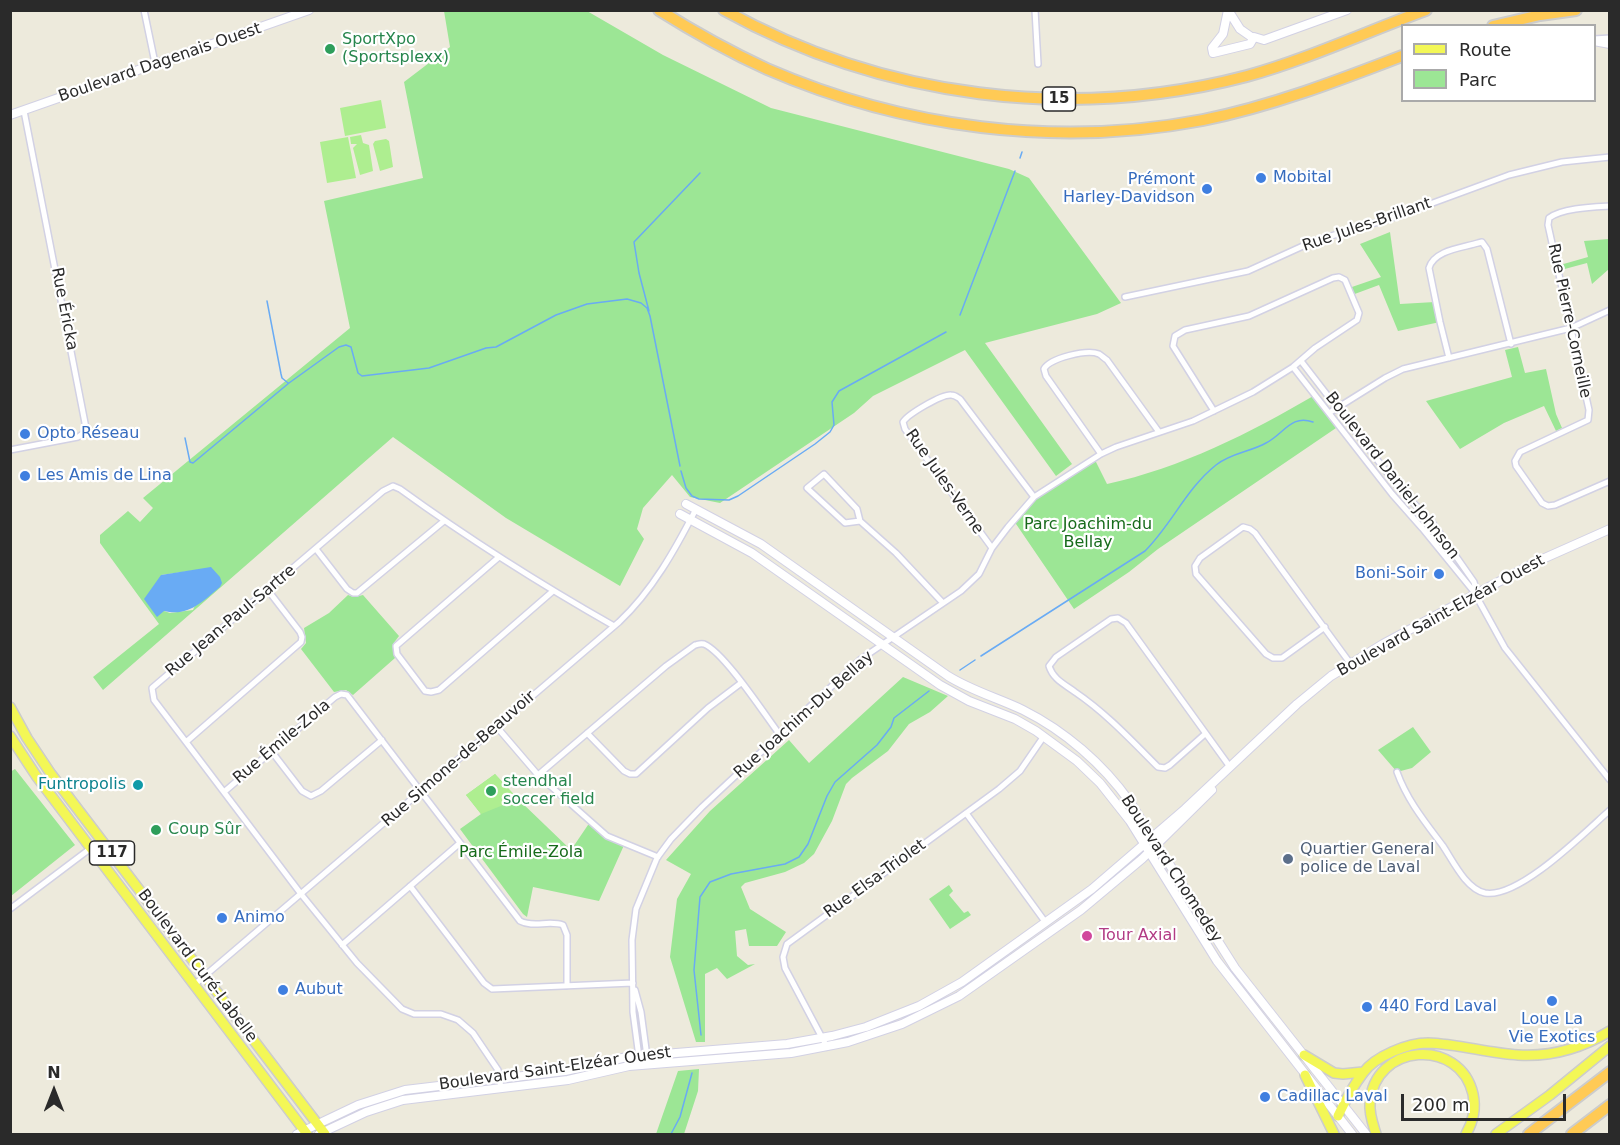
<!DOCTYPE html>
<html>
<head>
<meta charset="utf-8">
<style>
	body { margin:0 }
	#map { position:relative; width:1620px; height:1145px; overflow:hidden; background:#edeadc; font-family:"DejaVu Sans",sans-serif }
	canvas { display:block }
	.frame { position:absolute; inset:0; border:12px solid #2a2a2a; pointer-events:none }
	.legend { position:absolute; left:1401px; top:24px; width:195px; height:78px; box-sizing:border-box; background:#fff; border:2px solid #aaa; margin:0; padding:8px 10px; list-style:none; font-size:18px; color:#2a2a2a }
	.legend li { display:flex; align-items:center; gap:12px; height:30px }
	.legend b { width:30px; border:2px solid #aaa }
	.north { position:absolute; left:24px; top:1061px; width:60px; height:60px; -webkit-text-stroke:4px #fff; paint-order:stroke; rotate:0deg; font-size:16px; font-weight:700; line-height:24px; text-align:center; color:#2a2a2a }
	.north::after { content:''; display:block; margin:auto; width:21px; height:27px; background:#2a2a2a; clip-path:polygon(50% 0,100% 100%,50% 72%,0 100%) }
	.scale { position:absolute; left:1401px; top:1094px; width:165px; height:27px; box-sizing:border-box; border:3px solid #2a2a2a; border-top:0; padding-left:8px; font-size:18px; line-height:21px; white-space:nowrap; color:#2a2a2a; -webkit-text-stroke:4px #fff; paint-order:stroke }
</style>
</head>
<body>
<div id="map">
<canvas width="1620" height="1145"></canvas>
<div class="frame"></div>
<ul class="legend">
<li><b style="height:8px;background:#f3f756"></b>Route</li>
<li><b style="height:16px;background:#9ce695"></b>Parc</li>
</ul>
<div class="north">N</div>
<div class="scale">200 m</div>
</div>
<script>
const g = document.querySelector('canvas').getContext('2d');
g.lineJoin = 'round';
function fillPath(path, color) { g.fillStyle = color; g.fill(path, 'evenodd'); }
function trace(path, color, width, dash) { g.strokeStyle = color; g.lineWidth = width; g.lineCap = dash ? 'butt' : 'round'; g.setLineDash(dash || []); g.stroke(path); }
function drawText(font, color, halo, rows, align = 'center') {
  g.font = font + ' "DejaVu Sans",sans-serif'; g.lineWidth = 4.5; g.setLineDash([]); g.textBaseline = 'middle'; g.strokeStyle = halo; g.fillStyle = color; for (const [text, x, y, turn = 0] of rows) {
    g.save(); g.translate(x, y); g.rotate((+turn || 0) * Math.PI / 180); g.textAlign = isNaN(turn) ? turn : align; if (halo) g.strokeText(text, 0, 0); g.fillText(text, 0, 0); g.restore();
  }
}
const green = new Path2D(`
	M444,11H587L663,55L771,108L1009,169L1029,178L1121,303L1097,314L985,343L1072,464L1056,476L965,350L873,396L854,413L720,503L690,497L672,475L643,508L637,529L644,539L620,586L506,518L393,437L103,690L93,677L159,624L100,543V535L128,511L140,522L153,508L143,498L350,328L324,201L423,178L404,82L450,47ZM211,568L193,610L170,613L164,611L161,575Z
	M1390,232L1400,304L1435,302L1440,322L1398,331L1379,285L1352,295L1349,288L1381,277L1360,244Z
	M1609,239V269L1592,284L1587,263L1561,270L1560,265L1588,257L1584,241Z
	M1518,347L1525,373L1546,369L1556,414L1562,428L1556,431L1544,406L1504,423L1460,449L1426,401L1512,377L1505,350Z
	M1315,395L1339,426L1158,549L1129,572L1074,609L1014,521L1034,497L1094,458L1107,484C1181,468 1250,433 1315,395Z
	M348,595L354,597L363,595L399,636L393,644L395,658L353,695L346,690L334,692L301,649L306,643L304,628L329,613Z
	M903,677L948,696L930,712L909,724L888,751L852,778L846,784L832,821L814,854L804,863L785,872L745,883L741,887L750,909L786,932L777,946H749L746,929L735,931L737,956L748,965L755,964L727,979L717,968L705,974V1042H696L670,957L677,899L691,874L666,860L710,811L789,740L809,763Z
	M1413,727L1431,752L1412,768L1397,772L1378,750Z
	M15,769L75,845L11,896L10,772Z
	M495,774L519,800L571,850L590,822L607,836L625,843L599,901L533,887L527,917L523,914L460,829L481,814L466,795Z
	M949,885L953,891L949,895L964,913L968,911L971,915L950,929L929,899Z
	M699,1069L698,1091L684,1134H656L678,1071Z`);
const pitch = new Path2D(`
	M381,100L386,128L345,136L340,108Z
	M361,135L363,143L369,145L373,171L360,175L353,148L357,144H351L350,137Z
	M348,137L356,178L327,183L320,142Z
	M386,139L389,141L393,167L380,171L373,144L375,141Z
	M495,774L518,799L481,814L466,795Z`);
const water = new Path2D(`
	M211,567L220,577L222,583L220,587C203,601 189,617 164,611L157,617L144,599L161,575Z`);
const stream = new Path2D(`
	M1020,158L1022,152
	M267,301L281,374L282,378L288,383
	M649,311L639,273L634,242L700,173
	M960,315L1015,171
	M185,438L190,462L193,463L289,383L339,347L346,345L351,347L358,373L362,376L429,368L486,348L496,347L556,315L587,304L627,299L641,303L647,308L650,316L680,466
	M681,471L686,488L692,496L699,499L729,500L738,496L815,444L830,432L834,425L832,402L839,391L946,332
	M981,656L1145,551C1172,524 1186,489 1216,465C1231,453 1250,452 1266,443C1284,434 1291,414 1313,422
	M960,670L975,660
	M701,1035L694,970L700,897L710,882L731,874L785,864L799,857L808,844L827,796L835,782L877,745L891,727L894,718L929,691
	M671,1134L680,1117L692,1073`);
const street = new Path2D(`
	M144,10L155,63
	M1035,10L1038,64
	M1594,39L1610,38
	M1610,206C1593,207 1562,208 1549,218L1548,225L1589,410L1588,420L1520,452L1515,461L1516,466L1542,503L1548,506L1555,505L1610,481
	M1125,297L1248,271L1314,241L1392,218L1509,175L1562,162L1610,157
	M1449,358L1440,322L1429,268C1434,250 1462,248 1478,243L1482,242L1487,249L1511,344
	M1301,361L1399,488L1432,522L1474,582L1479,601L1505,648L1610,780
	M1293,367L1392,494L1422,528L1475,593
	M1329,413L1385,378L1403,369L1571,328L1610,310
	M10,450L78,437L84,433L86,428L24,111
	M1101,454L1046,376L1044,369C1050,358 1087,349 1099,354C1101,355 1105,359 1107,360L1159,432
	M860,521L845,523L807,488L824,474L857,509L860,521L896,553L943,603
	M992,548L905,429L903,422C908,414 942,394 951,395C955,395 957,397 960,399L1034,497
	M316,549L347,589L353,593H357L444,521
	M499,557L396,646L397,654L425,691L431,692L439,690L553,591
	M1325,627L1282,658H1273L1266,654L1196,574L1195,566L1200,558L1243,527L1250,529L1255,533L1350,663
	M496,726L538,775L607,836L658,857
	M587,733L624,771L630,774H636L708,708L741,683
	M1205,734L1170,765L1165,768L1158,767C1131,740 1106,713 1075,692C1064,684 1053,679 1049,666L1056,657L1111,619L1118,618L1126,623L1230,767
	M186,742L301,642L302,637L300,632L267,589
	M272,752L302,791L311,796L321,791L382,740
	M1397,772C1407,800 1425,822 1443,846C1453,861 1466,889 1485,893C1519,899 1585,832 1610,810
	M538,775L666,666L695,645C699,644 700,643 704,644C724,652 765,715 780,735
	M224,792L335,697L341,694L347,695L520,921C533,928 549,920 563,925L567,935V986
	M966,813L1046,923
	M410,886L484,983L492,989L633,983
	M10,909L91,848
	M342,945L460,843
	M194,985L619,622C652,591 675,550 696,509
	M635,990L641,1012L648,1064
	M827,1047L785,968L783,957L787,944L999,789L1020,771L1044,736
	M639,1057L633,1012L632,940L636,909L657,858L671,839L702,807L861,659L961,591L979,574L992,548L1008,527L1034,497L1101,454L1116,447L1193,421L1253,392L1293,367L1315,348L1357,320L1359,313L1345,280L1339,277L1333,278L1249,316L1185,330L1175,336L1173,346L1214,411
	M501,1088L498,1070L473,1033L458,1020L441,1014H414L402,1009L357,963L301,894L186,742L154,700L152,688L383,491L393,486L400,489C469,539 540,584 614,626`);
const secondary = new Path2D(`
	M1228,10L1223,34L1212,48L1213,53L1250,44L1254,37L1264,40L1347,10
	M1228,10L1240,29L1250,36
	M1594,41L1610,44
	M10,115L309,10
	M686,504L761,544L948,676C972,691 998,698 1023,710C1065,731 1103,764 1130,802L1235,968L1366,1134
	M680,514L752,553L940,685L969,701L1015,719L1036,731L1077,761L1100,783L1130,821L1217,961L1352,1134
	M297,1134L358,1105L405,1090L565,1071L627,1057L787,1044L832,1036L866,1027L919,1006L962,982L1092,889L1185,809L1297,704L1331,676L1383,644L1487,588L1538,561L1610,529
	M319,1134L366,1112L403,1100L568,1080L629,1066L791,1053L848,1042L902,1024L959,996L1081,910L1142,859L1212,790`);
const primary = new Path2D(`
	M10,707L27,738L51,774L325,1134
	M10,736L37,777L307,1134
	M1304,1055L1334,1073L1343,1074L1363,1072
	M1305,1075L1334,1134
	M1338,1116C1345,1101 1353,1086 1363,1073C1375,1056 1408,1043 1428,1043C1458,1044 1488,1053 1518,1055C1550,1057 1582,1048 1610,1031
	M1376,1134C1373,1124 1369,1114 1370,1103C1374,1043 1460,1037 1473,1094C1476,1108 1473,1122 1466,1134
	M1496,1134L1550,1095L1610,1046`);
const highway = new Path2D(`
	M659,10C694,32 730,52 767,69C903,128 1057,148 1203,120C1272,106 1337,81 1402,56
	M724,10C883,98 1071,122 1247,76C1308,59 1366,32 1426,10
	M1493,26L1540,15L1576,10
	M1529,1134L1610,1072
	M1572,1134L1610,1105`);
const markers = [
	[330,49,6,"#2e9e5b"],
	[1261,178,6,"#3f7fe0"],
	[1207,189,6,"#3f7fe0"],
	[25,434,6,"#3f7fe0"],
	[25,476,6,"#3f7fe0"],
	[1439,574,6,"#3f7fe0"],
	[138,785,6,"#0f9aa8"],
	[491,791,6,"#2e9e5b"],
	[156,830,6,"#2e9e5b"],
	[1288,859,6,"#5c6f8a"],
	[222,918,6,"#3f7fe0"],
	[1087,936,6,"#d1479c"],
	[283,990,6,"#3f7fe0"],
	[1552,1001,6,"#3f7fe0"],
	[1367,1007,6,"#3f7fe0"],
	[1265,1097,6,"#3f7fe0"]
];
const shields = [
	[1059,99,33],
	[112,853,45]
];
const shieldNames = [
	["15",1059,99],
	["117",112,853]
];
const leisureNames = [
	["SportXpo",342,40],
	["(Sportsplexx)",342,58],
	["stendhal",503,782],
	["soccer field",503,800],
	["Coup Sûr",168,830]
];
const streetNames = [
	["Boulevard Dagenais Ouest",160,63,-19],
	["Rue Jules-Brillant",1367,225,-19],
	["Rue Éricka",64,309,79],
	["Rue Pierre-Corneille",1569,321,78],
	["Boulevard Daniel-Johnson",1392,476,52],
	["Rue Jules-Verne",944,482,55],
	["Boulevard Saint-Elzéar Ouest",1441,616,-29],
	["Rue Jean-Paul-Sartre",231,621,-40],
	["Rue Joachim-Du Bellay",804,715,-42],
	["Rue Émile-Zola",282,742,-40],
	["Rue Simone-de-Beauvoir",459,759,-41],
	["Boulevard Chomedey",1171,869,57],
	["Rue Elsa-Triolet",875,879,-36],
	["Boulevard Curé-Labelle",197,966,53],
	["Boulevard Saint-Elzéar Ouest",555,1069,-8]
];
const shopNames = [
	["Mobital",1273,178],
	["Prémont",1195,180,"right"],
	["Harley-Davidson",1195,198,"right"],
	["Opto Réseau",37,434],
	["Les Amis de Lina",37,476],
	["Boni-Soir",1427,574,"right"],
	["Animo",234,918],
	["Aubut",295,990],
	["440 Ford Laval",1379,1007],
	["Loue La",1552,1020,"center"],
	["Vie Exotics",1552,1038,"center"],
	["Cadillac Laval",1277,1097]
];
const parkNames = [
	["Parc Joachim-du",1088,525],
	["Bellay",1088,543],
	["Parc Émile-Zola",521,853]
];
const cultureNames = [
	["Funtropolis",126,785]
];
const serviceNames = [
	["Quartier General",1300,850],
	["police de Laval",1300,868]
];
const hotelNames = [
	["Tour Axial",1099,936]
];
fillPath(green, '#9ce695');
fillPath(pitch, '#aeee90');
fillPath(water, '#69abf4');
trace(stream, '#69abf4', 1.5);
trace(street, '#d2d1e4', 8);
trace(secondary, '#d2d1e4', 10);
trace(primary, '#ccc', 12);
trace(highway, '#ccc', 14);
trace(street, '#fff', 5);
trace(secondary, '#fff', 8);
trace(primary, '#f3f756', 9);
trace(highway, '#ffca55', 10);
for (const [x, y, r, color] of markers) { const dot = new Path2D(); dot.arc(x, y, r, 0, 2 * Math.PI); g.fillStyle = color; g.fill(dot); trace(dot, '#fff', 2); }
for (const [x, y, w] of shields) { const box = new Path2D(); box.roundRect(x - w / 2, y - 12, w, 24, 4.5); g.fillStyle = '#fff'; g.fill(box); trace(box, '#2a2a2a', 1.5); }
drawText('bold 15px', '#2a2a2a', null, shieldNames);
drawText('16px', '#27864d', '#fff', leisureNames, 'left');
drawText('16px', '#2a2a2a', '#fff', streetNames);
drawText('16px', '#366cbe', '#fff', shopNames, 'left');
drawText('16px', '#176b1b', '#fff', parkNames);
drawText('16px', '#0d838f', '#fff', cultureNames, 'right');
drawText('16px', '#4e5e75', '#fff', serviceNames, 'left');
drawText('16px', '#b23c85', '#fff', hotelNames, 'left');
</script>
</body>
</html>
